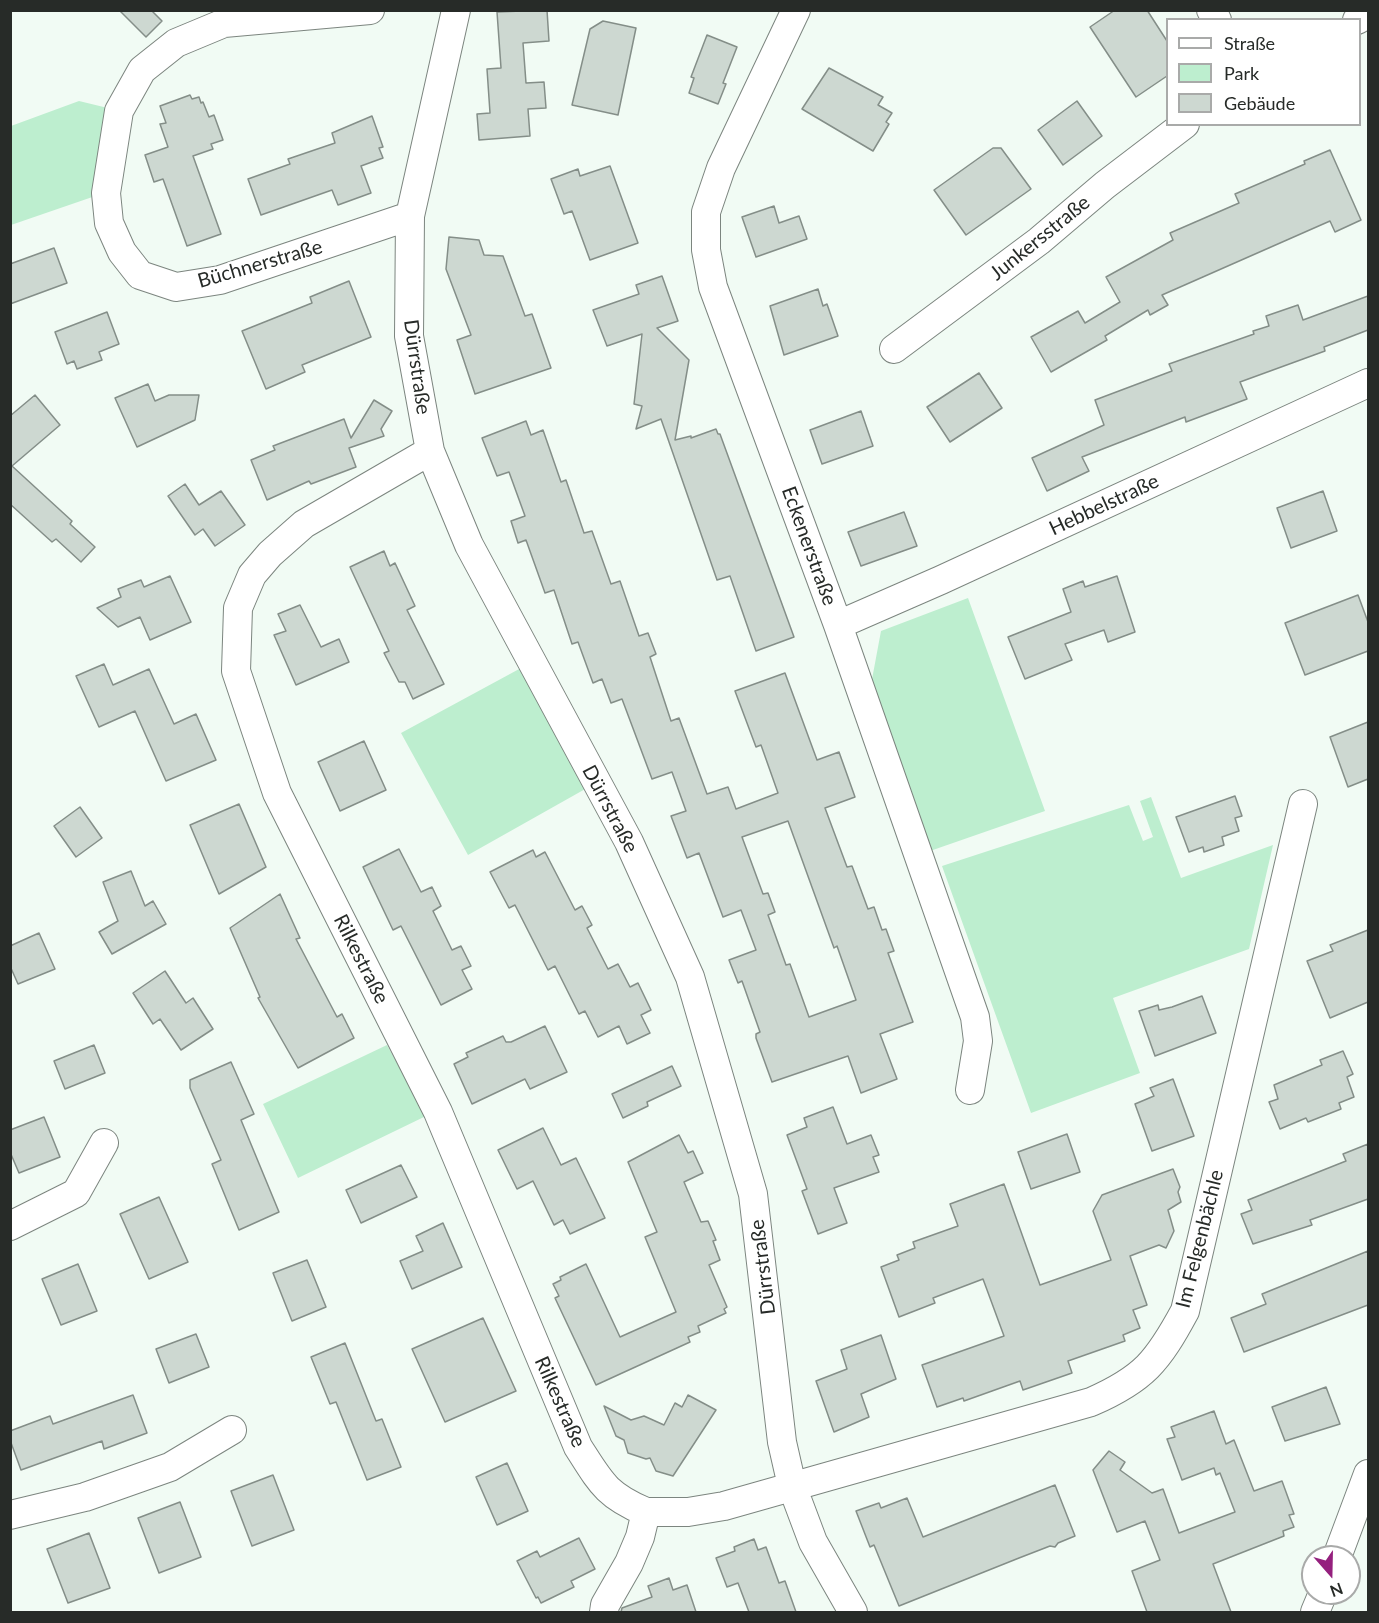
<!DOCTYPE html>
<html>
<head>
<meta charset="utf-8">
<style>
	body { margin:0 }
	#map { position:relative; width:1379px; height:1623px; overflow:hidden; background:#f1fbf4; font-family:Lato,sans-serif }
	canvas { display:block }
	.frame { position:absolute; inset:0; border:12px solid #272b28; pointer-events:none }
	.legend { position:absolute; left:1166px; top:18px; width:195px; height:108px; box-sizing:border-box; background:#fff; border:2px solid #a9aaa9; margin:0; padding:8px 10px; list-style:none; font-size:18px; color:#272b28 }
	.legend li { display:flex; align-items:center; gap:12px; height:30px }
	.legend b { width:30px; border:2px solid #a9aaa9 }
	.north { position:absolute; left:1301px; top:1545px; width:60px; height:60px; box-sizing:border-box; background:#fff; border:2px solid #a9aaa9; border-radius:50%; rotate:160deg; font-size:16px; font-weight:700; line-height:24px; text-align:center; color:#272b28 }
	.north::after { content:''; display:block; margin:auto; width:21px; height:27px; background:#95207e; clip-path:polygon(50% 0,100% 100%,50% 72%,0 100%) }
</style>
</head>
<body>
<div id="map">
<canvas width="1379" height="1623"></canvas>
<div class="frame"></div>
<ul class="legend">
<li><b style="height:8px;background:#fff"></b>Straße</li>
<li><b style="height:16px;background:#bdeecf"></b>Park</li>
<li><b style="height:16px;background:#cdd8d1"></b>Gebäude</li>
</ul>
<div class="north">N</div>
</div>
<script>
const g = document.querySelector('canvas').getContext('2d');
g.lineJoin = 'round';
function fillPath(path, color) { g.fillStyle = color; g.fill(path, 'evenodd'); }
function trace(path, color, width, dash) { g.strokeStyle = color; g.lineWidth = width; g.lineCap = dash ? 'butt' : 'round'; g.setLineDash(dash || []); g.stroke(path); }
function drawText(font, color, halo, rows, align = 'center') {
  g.font = font + ' Lato,sans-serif'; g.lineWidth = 4.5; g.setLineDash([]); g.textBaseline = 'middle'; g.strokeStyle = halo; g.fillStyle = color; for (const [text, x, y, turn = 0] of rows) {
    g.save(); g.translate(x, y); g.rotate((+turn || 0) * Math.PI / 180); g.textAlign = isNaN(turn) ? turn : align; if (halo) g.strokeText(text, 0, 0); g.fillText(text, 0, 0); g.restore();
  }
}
const green = new Path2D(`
	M79,101L116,110L104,193L11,225V126Z
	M968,598L1045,811L930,851L870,690L881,631Z
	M521,668L587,788L468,855L401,733Z
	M1151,797L1181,878L1273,845L1249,949L1113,998L1140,1073L1031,1113L942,866L1129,805L1143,841L1153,837L1140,801Z
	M387,1045L426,1116L298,1178L263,1104Z`);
const building = new Path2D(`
	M119,10H151L162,21L146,37Z
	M547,10L549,41L523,43L526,83L544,82L546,108L528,109L530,136L479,140L477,114L490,113L487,69L501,68L497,12Z
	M1115,10H1147L1167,41V76L1136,97L1090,27Z
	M603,21L636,28L618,115L572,105L590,29Z
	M707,35L737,47L723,83L726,84L718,104L689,93L694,78L691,77Z
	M829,68L883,97L878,105L892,113L886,122L889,124L873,151L802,109Z
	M190,95L192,99L199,97L201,103L203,102L209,117L214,115L223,140L211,144L213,149L193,156L221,234L187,246L163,179L154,182L145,155L168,147L160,124L166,123L160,106Z
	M1077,101L1102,136L1063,165L1038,130Z
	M372,116L383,147L379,148L383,158L361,166L371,193L338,205L332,190L261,215L248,179L290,164L288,159L335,143L332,133Z
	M993,148H1001L1031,189L966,235L934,190Z
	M1330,150L1361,220L1335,232L1330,221L1162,295L1168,305L1150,315L1148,310L1105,336L1107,340L1051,372L1031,337L1078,311L1085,323L1120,302L1106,277L1173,240L1170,233L1239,203L1235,194L1305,164L1304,161Z
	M610,166L638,243L590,260L572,211L564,214L551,179L578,169L580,176Z
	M774,206L779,223L799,216L807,239L756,257L742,217Z
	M449,237L479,240L484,255L503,256L525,316L532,314L551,368L475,394L457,340L471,335L446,269Z
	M54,248L67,283L10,304V264Z
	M662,276L678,321L657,328L689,360L675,440L691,436V438L716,429L718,434H720L794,637L756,651L730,576L717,580L661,419L636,429L642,406L634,404L642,334L607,346L593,310L639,294L636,285Z
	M349,281L371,337L302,365L305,372L266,389L242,331L312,303L310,297Z
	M818,289L823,306L827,304L838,336L784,355L770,306Z
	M1368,296V330L1324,347L1325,351L1240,382L1247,399L1186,422L1185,417L1082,457L1089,471L1047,491L1032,458L1104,425L1095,400L1172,371L1169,364L1254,334L1253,331L1269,326L1266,316L1298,305L1303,320Z
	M107,312L119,344L99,352L102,360L77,369L74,361L67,364L55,332Z
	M979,373L1002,408L950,442L927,407Z
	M148,384L155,401L169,395H199L195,420L137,447L115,398Z
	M35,395L60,425L12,466L72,521L70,524L95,547L81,562L56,539L52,542L10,504V416Z
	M374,400L392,411L381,429L384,436L349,448L356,467L311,484L309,481L267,500L251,460L275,450L273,446L344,419L351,438Z
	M861,411L873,446L822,464L810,430Z
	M526,421L531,435L543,430L561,482L566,480L584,533L592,531L611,584L620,581L639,636L648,633L656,654L650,657L671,721L679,718L707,794L728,787L736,809L778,793L761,745L756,747L735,691L785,673L817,760L839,752L855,797L825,808L847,867L852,866L868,909L874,907L882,930L886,929L894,951L888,953L913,1022L880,1034L897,1079L861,1093L848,1056L772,1082L756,1038V1034L760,1032L742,981L738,983L729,960L756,950L741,910L723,917L699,853L687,858L671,816L686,811L672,772L652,779L622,699L611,703L602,679L593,683L578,642L572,644L554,590L545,593L526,540L518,543L511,521L525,516L509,472L497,476L482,438ZM788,821L834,948L837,946L856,1000L809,1017L790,964L786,965L768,915L775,912L768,893L763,894L742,837Z
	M185,484L199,505L221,491L245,525L215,546L203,529L195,535L168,496Z
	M1323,491L1337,531L1291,548L1277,508Z
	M904,512L917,546L861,566L848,532Z
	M384,551L390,566L395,563L415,606L407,610L444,684L413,699L405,682H399L384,653L389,651L350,567Z
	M170,576L191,622L150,640L140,617L118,627L97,608L121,597L118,589L141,580L144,587Z
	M1117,576L1135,632L1108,642L1104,630L1065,644L1072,660L1025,679L1008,637L1071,612L1063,589L1083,581L1085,587Z
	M1358,595L1368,622V651L1305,675L1285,623Z
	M300,605L321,647L339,639L349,662L296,685L274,635L286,631L278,614Z
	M104,664L113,685L149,669L174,724L196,714L216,760L166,781L135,711L99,727L76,676Z
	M1368,722V779L1348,787L1330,737Z
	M364,741L386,790L340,811L318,762Z
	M1235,796L1242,816L1235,818L1239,831L1222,837L1224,845L1204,852L1203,847L1189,852L1176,817Z
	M239,804L266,867L219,894L190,825Z
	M80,807L102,838L76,857L54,826Z
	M399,849L421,892L432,887L441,906L433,911L452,950L461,946L471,966L462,970L472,989L441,1005L401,926L393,930L363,867Z
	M533,850L536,857L545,852L575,910L582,906L592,925L587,928L608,969L618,964L630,987L638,983L651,1010L641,1015L650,1033L627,1044L619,1026L598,1037L585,1011L579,1014L555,966L548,970L515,905L509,908L490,872Z
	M131,871L145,906L153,901L166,924L112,954L99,932L118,921L103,882Z
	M280,894L300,938L296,939L337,1017L342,1014L354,1038L298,1068L258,998L260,997L230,928Z
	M1368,930V1002L1330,1018L1307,961L1333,951L1330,945Z
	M39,933L55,969L18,984L10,966V946Z
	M165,971L186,1003L193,998L213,1029L181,1050L160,1019L153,1024L133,993Z
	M1202,996L1216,1033L1155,1056L1139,1011L1158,1005L1159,1010L1172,1007Z
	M545,1026L567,1072L530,1089L525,1079L472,1104L454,1064L468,1057L466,1053L503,1036L506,1042H511Z
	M94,1045L105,1073L65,1089L54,1061Z
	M1343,1051L1353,1074L1347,1077L1354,1097L1339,1103L1341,1109L1308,1122L1306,1118L1280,1129L1269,1102L1278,1099L1274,1085L1322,1065L1320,1060Z
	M231,1062L254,1114L241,1120L279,1212L239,1230L212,1164L221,1160L190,1088V1080Z
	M672,1066L681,1086L647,1102L648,1106L623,1118L612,1094Z
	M1173,1079L1194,1136L1152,1151L1135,1104L1154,1096L1150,1088Z
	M833,1107L847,1144L871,1135L879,1155L873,1157L879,1172L834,1188L847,1223L818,1234L802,1191L807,1189L787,1135L807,1127L804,1118Z
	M44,1117L60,1157L19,1173L10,1152V1130Z
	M543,1128L561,1165L576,1158L605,1218L570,1234L563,1220L554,1225L533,1181L517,1189L498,1150Z
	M1067,1134L1080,1172L1031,1189L1018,1152Z
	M679,1135L688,1153L693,1151L703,1173L684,1182L701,1222L708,1221L716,1240L713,1241L720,1260L709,1265L727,1307L724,1309L726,1313L698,1326L700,1332L688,1337L690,1342L596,1385L555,1298L559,1296L553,1284L561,1280L560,1277L586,1264L620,1337L676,1312L645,1237L657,1232L628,1162Z
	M1368,1144V1199L1310,1220L1312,1225L1253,1244L1241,1214L1252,1210L1248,1200L1346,1161L1343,1154Z
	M401,1165L417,1197L361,1223L346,1190Z
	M1173,1169L1180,1187L1178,1192L1181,1202L1168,1210L1174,1231L1166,1248L1159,1245L1130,1256L1147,1305L1133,1310L1140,1328L1123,1335L1125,1341L1068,1361L1072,1373L1023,1390L1020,1381L964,1401L963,1398L937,1407L922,1365L1004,1336L983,1279L933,1298L935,1303L899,1317L881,1267L899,1260L897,1255L915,1248L913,1242L958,1226L950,1204L1004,1184L1040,1285L1111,1260L1093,1211L1102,1195Z
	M159,1197L188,1262L149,1279L120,1214Z
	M443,1223L462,1267L412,1289L400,1261L423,1251L416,1236Z
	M1368,1251V1305L1244,1352L1231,1318L1266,1304L1262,1294Z
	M307,1260L326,1307L292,1321L273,1273Z
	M78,1264L97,1311L61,1325L42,1279Z
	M483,1318L516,1391L445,1422L412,1349Z
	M196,1334L209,1367L169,1383L156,1349Z
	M881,1335L896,1379L861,1394L869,1417L834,1432L816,1381L847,1369L841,1350Z
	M345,1343L376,1421L382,1419L401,1467L367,1480L336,1402L330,1404L311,1357Z
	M1326,1387L1340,1424L1285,1441L1272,1407Z
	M133,1395L147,1433L104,1449L102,1441L21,1470L10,1440V1431L50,1416L53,1424Z
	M688,1395L716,1410L673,1476L656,1471L650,1458L646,1459L628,1453L624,1440L616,1436L604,1406L631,1420L644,1416L664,1425L675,1403L682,1407Z
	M1214,1411L1226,1444L1234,1440L1254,1491L1282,1481L1294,1514L1289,1515L1294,1527L1283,1531L1284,1536L1213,1564L1231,1612H1147L1132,1571L1160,1560L1145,1521L1117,1532L1093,1470L1109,1451L1125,1462L1120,1470L1152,1493L1163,1489L1179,1533L1235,1512L1220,1473L1216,1475L1214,1468L1182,1480L1167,1439L1175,1437L1171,1427Z
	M507,1463L528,1511L497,1525L476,1477Z
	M273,1475L294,1530L252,1546L231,1491Z
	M1055,1485L1075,1536L1058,1543L1055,1547L1050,1546L1019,1558L899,1606L874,1545L870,1547L856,1511L879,1503L881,1508L907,1498L923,1537Z
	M180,1502L201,1557L159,1573L138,1518Z
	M89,1533L110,1588L68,1603L47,1549Z
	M579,1538L595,1569L571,1581L574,1587L541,1603L538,1597L536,1598L517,1561L537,1551L540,1557Z
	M754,1539L758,1550L766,1547L779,1583L785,1581L796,1612H749L738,1583L727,1587L716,1558L735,1551L734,1547Z
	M669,1578L673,1590L687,1585L696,1612H621L622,1608L652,1597L648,1586Z`);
const minor = new Path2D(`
	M370,10L224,23L176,43L142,70L119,111L106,193L109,223L122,252L140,275L176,287L220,280L410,216
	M456,10L410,216L409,336L430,451L469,545L629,842L690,977L753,1194L782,1442L792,1486L813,1542L853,1612
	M796,10L721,168L706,212V250L713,287L838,625L975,1017L978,1041L970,1090
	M1211,10L1217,20
	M1357,20L1368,14
	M894,349L1039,241L1105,185L1185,124
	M430,451L304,524L270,554L252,575L238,608L236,671L277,793L438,1112L578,1447C601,1483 606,1495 646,1512L640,1537L629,1563L605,1605L604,1612
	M838,625L941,580L1368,383
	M10,1226L76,1193L104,1143
	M646,1512H688L724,1506L1091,1402C1144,1379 1158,1361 1185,1311L1303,804
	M10,1515L85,1497L170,1467L232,1430
	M1337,1557L1368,1474
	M1315,1612L1323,1593`);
const streetNames = [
	["Junkersstraße",1040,238,-39],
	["Büchnerstraße",260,264,-16],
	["Dürrstraße",417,367,82],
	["Hebbelstraße",1104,505,-25],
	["Eckenerstraße",809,546,70],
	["Dürrstraße",610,809,62],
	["Rilkestraße",361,959,63],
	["Im Felgenbächle",1200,1239,-76],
	["Dürrstraße",763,1267,-97],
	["Rilkestraße",560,1402,66]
];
fillPath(green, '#bdeecf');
fillPath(building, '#cdd8d1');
trace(building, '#848e88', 1.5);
trace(minor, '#7c857f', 30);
trace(minor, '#fff', 28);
drawText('20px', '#272b28', '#fff', streetNames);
</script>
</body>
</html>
